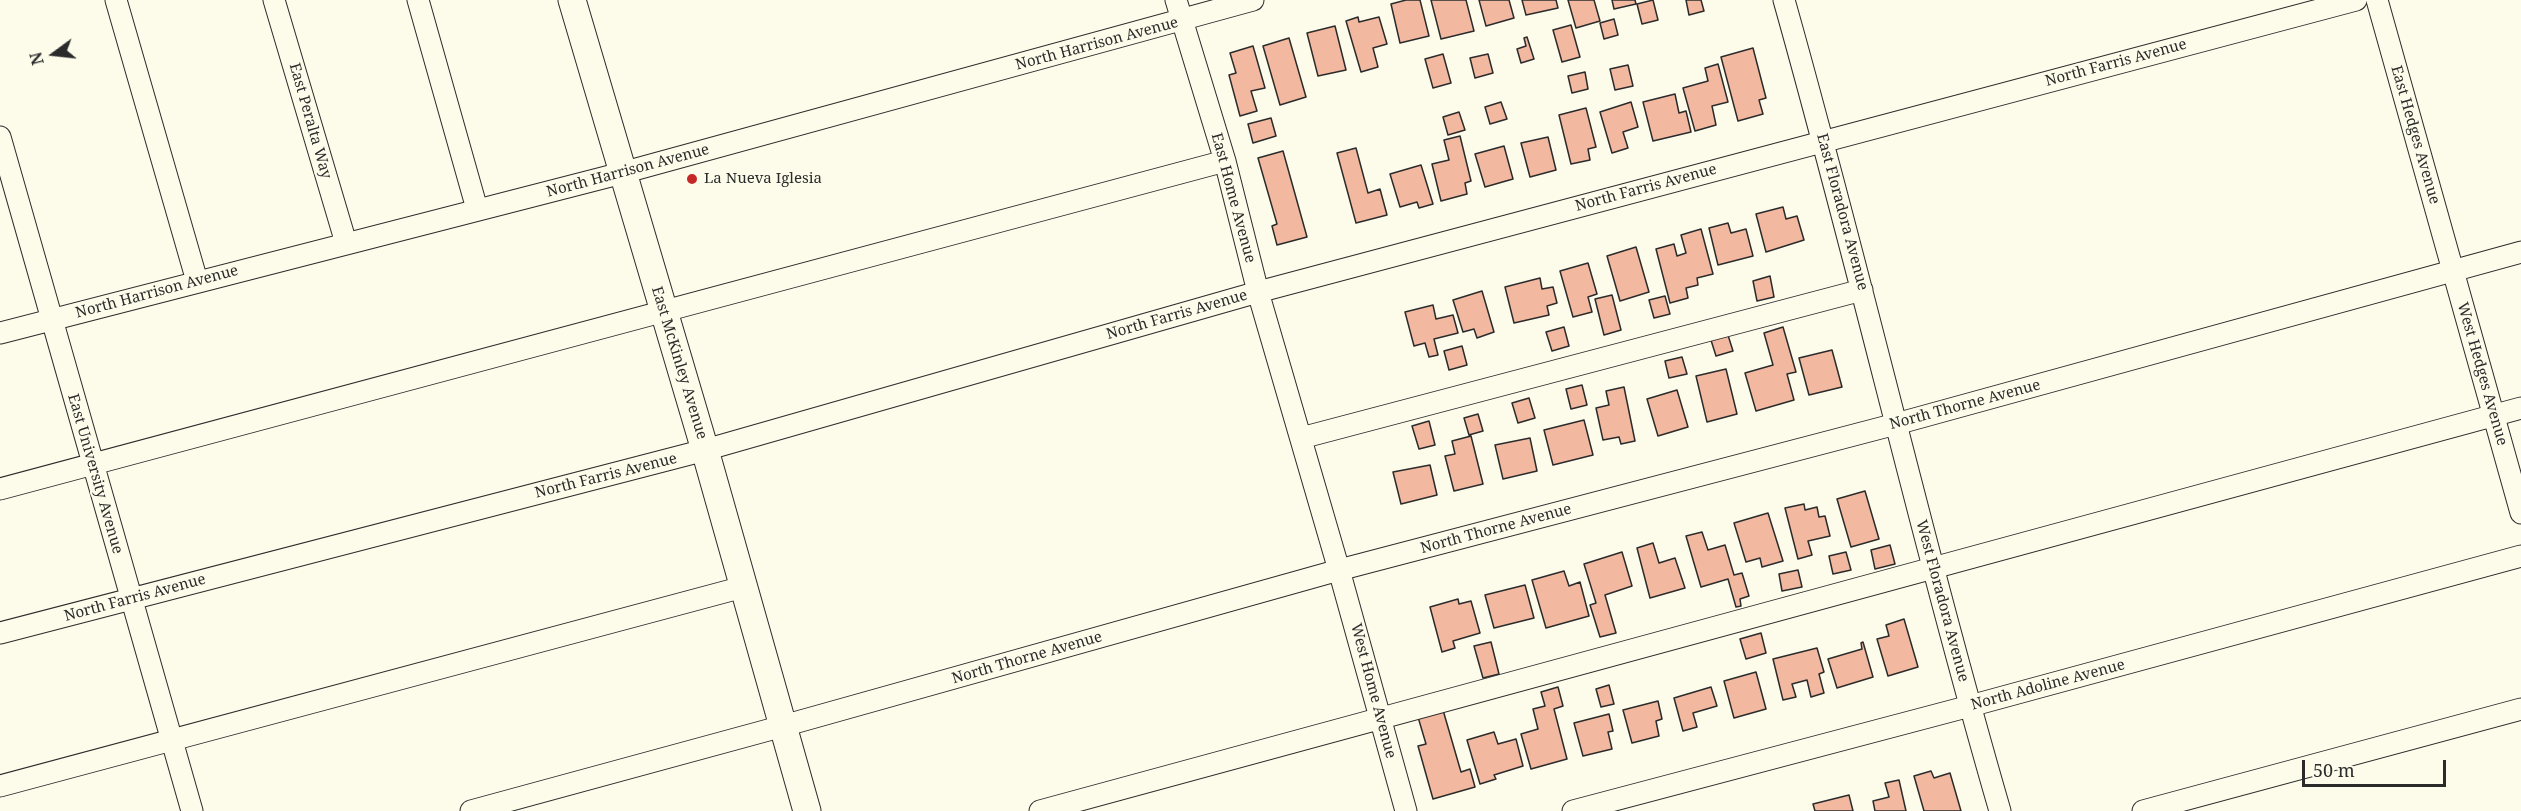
<!DOCTYPE html>
<html>
<head>
<meta charset="utf-8">
<style>
	body { margin:0 }
	#map { position:relative; width:2521px; height:811px; overflow:hidden; background:#fdfbea; font-family:"Noto Serif",serif }
	canvas { display:block }
	.north { position:absolute; left:24px; top:24px; width:60px; height:60px; -webkit-text-stroke:4px #fdfbea; paint-order:stroke; rotate:255deg; font-size:16px; font-weight:700; line-height:24px; text-align:center; color:#2b2b2b }
	.north::after { content:''; display:block; margin:auto; width:21px; height:27px; background:#2b2b2b; clip-path:polygon(50% 0,100% 100%,50% 72%,0 100%) }
	.scale { position:absolute; left:2302px; top:760px; width:144px; height:27px; box-sizing:border-box; border:3px solid #2b2b2b; border-top:0; padding-left:8px; font-size:18px; line-height:21px; white-space:nowrap; color:#2b2b2b; -webkit-text-stroke:4px #fdfbea; paint-order:stroke }
</style>
</head>
<body>
<div id="map">
<canvas width="2521" height="811"></canvas>
<div class="north">N</div>
<div class="scale">50 m</div>
</div>
<script>
const g = document.querySelector('canvas').getContext('2d');
g.lineJoin = 'round';
function fillPath(path, color) { g.fillStyle = color; g.fill(path, 'evenodd'); }
function trace(path, color, width, dash) { g.strokeStyle = color; g.lineWidth = width; g.lineCap = dash ? 'butt' : 'round'; g.setLineDash(dash || []); g.stroke(path); }
function drawText(font, color, halo, rows, align = 'center') {
  g.font = font + ' "Noto Serif",serif'; g.lineWidth = 4.5; g.setLineDash([]); g.textBaseline = 'middle'; g.strokeStyle = halo; g.fillStyle = color; for (const [text, x, y, turn = 0] of rows) {
    g.save(); g.translate(x, y); g.rotate((+turn || 0) * Math.PI / 180); g.textAlign = isNaN(turn) ? turn : align; if (halo) g.strokeText(text, 0, 0); g.fillText(text, 0, 0); g.restore();
  }
}
const building = new Path2D(`
	M1406,0H1420L1429,36L1400,43L1391,4Z
	M1431,0H1466L1474,31L1441,39Z
	M1479,0H1509L1514,18L1486,26Z
	M1522,0H1556L1558,8L1526,15Z
	M1568,0H1594L1600,21L1576,28Z
	M1612,0H1635L1636,4L1614,9Z
	M1653,0L1658,20L1642,24L1637,4Z
	M1686,0H1701L1704,11L1689,15Z
	M1358,17L1359,22L1379,17L1387,44L1373,48L1378,67L1361,72L1346,21Z
	M1614,19L1618,35L1604,39L1600,23Z
	M1571,25L1580,57L1562,62L1553,30Z
	M1335,26L1346,70L1318,76L1307,33Z
	M1527,37L1534,59L1521,63L1517,49L1526,46L1524,38Z
	M1289,38L1306,97L1280,105L1263,46Z
	M1253,46L1265,88L1251,91L1257,111L1240,116L1229,75L1236,73L1230,53Z
	M1753,48L1766,98L1759,100L1763,114L1738,121L1721,57Z
	M1443,54L1451,83L1433,88L1425,59Z
	M1488,54L1493,73L1475,78L1470,58Z
	M1718,64L1728,102L1712,106L1716,125L1695,131L1683,88L1708,81L1705,68Z
	M1628,65L1633,86L1615,90L1610,69Z
	M1585,72L1588,89L1572,93L1568,76Z
	M1675,94L1679,113L1686,111L1691,132L1653,141L1643,102Z
	M1501,102L1507,119L1490,124L1485,107Z
	M1631,102L1638,127L1623,132L1628,148L1612,153L1600,112Z
	M1586,108L1596,147L1588,149L1590,160L1571,164L1559,115Z
	M1459,112L1465,130L1448,135L1443,117Z
	M1271,118L1276,136L1253,143L1248,124Z
	M1460,136L1471,181L1465,183L1467,194L1441,201L1432,164L1449,160L1444,140Z
	M1548,137L1556,170L1530,177L1521,143Z
	M1504,146L1513,179L1485,187L1475,154Z
	M1356,148L1368,193L1380,189L1387,215L1356,223L1337,153Z
	M1283,151L1307,237L1277,245L1272,226L1277,224L1258,158Z
	M1421,165L1433,204L1419,208L1417,202L1400,207L1390,174Z
	M1783,207L1786,219L1797,216L1804,240L1766,252L1756,214Z
	M1728,223L1731,233L1746,229L1753,256L1718,265L1709,228Z
	M1701,229L1713,274L1697,278L1698,285L1686,288L1688,298L1670,303L1656,249L1674,244L1677,256L1686,253L1681,235Z
	M1636,247L1649,292L1620,301L1607,256Z
	M1588,263L1597,294L1588,297L1592,312L1573,317L1560,271Z
	M1770,276L1774,297L1757,301L1753,281Z
	M1540,278L1542,289L1553,287L1557,303L1547,306L1549,315L1514,323L1505,287Z
	M1482,291L1494,332L1477,338L1474,329L1463,332L1453,300Z
	M1612,295L1621,330L1604,335L1595,299Z
	M1665,296L1670,314L1654,318L1649,300Z
	M1433,305L1436,319L1453,315L1458,333L1434,339L1438,355L1429,357L1425,343L1414,346L1405,312Z
	M1564,327L1569,346L1552,351L1546,332Z
	M1783,327L1796,372L1787,374L1794,400L1756,411L1745,373L1773,365L1764,333Z
	M1727,332L1733,351L1716,356L1710,337Z
	M1462,346L1467,365L1449,370L1444,351Z
	M1832,350L1842,387L1809,395L1799,358Z
	M1682,357L1687,374L1669,378L1665,361Z
	M1726,369L1737,414L1707,422L1696,376Z
	M1582,385L1587,405L1571,409L1566,389Z
	M1624,387L1635,441L1621,444L1619,437L1603,440L1596,408L1609,405L1606,391Z
	M1677,390L1688,427L1658,436L1647,399Z
	M1529,398L1535,418L1518,423L1512,403Z
	M1478,414L1483,431L1469,435L1464,418Z
	M1584,420L1593,455L1553,465L1544,430Z
	M1429,421L1435,445L1419,449L1412,426Z
	M1471,436L1483,484L1454,491L1445,456L1455,454L1452,441Z
	M1530,438L1537,471L1503,479L1495,445Z
	M1430,465L1437,495L1401,504L1393,472Z
	M1865,491L1879,539L1851,547L1837,499Z
	M1804,504L1805,510L1817,507L1819,517L1825,516L1830,536L1808,541L1812,555L1798,559L1785,508Z
	M1768,513L1783,561L1762,567L1760,558L1746,562L1734,523Z
	M1702,532L1708,550L1725,545L1734,575L1742,573L1749,596L1740,599L1741,606L1736,607L1728,579L1701,587L1686,536Z
	M1653,543L1659,563L1675,558L1685,588L1650,598L1637,548Z
	M1890,545L1895,564L1875,569L1871,550Z
	M1622,552L1632,586L1605,595L1616,633L1600,637L1590,605L1596,603L1584,564Z
	M1846,552L1851,570L1833,574L1829,556Z
	M1798,570L1802,587L1782,591L1779,574Z
	M1564,571L1569,586L1580,582L1589,616L1546,628L1532,580Z
	M1525,585L1534,618L1494,628L1485,595Z
	M1458,599L1459,604L1471,601L1480,633L1453,641L1455,648L1442,652L1430,607Z
	M1904,619L1918,667L1888,676L1877,639L1889,636L1886,625Z
	M1761,633L1766,653L1746,659L1740,639Z
	M1491,642L1499,674L1483,678L1474,646Z
	M1863,642L1873,677L1837,688L1828,659L1862,649L1861,643Z
	M1817,648L1824,672L1819,674L1824,693L1811,697L1807,680L1792,684L1796,697L1783,700L1773,659Z
	M1756,672L1766,709L1734,718L1724,681Z
	M1609,685L1614,704L1601,707L1596,689Z
	M1558,687L1563,706L1554,709L1567,759L1531,769L1521,734L1538,729L1533,709L1545,706L1541,692Z
	M1711,687L1717,706L1693,713L1697,727L1683,731L1674,698Z
	M1658,701L1662,719L1656,721L1659,736L1632,743L1623,710Z
	M1443,710L1461,772L1470,769L1475,787L1433,799L1418,746L1426,744L1418,717Z
	M1609,714L1613,731L1608,732L1612,749L1583,756L1574,723Z
	M1494,732L1498,744L1516,739L1523,766L1494,775L1496,779L1480,784L1467,740Z
	M1931,771L1934,778L1950,773L1961,811H1924L1914,776Z
	M1899,780L1906,811H1875L1873,801L1889,797L1885,783Z
	M1849,795L1853,811H1815L1813,804Z`);
const minor = new Path2D(`
	M116,0L197,281
	M274,0L346,243
	M418,0L477,209
	M1176,0L1225,161L1258,292L1339,570L1406,811
	M1784,0C1860,269 1922,542 2000,811
	M2377,0L2521,513
	M0,137L192,811
	M0,333L622,173L1253,0
	M1301,438L1862,290
	M0,489L1225,161
	M0,633L705,450L1258,292L2356,0
	M0,786L743,587
	M471,811L783,726L1339,570L1896,424L2521,252
	M1040,811L2521,408
	M1573,811L1970,706L2521,556
	M2143,811L2521,709`);
const major = new Path2D(`
	M572,0L705,450L807,811`);
const markers = [
	[692,179,6,"#c62828"]
];
const streetNames = [
	["North Harrison Avenue",1097,44,-15],
	["North Farris Avenue",2116,63,-15],
	["East Peralta Way",310,121,74],
	["East Hedges Avenue",2415,135,74],
	["North Harrison Avenue",628,171,-15],
	["North Farris Avenue",1646,188,-15],
	["East Home Avenue",1233,198,75],
	["East Floradora Avenue",1842,212,75],
	["North Harrison Avenue",157,292,-15],
	["North Farris Avenue",1177,315,-16],
	["East McKinley Avenue",679,363,73],
	["West Hedges Avenue",2482,374,74],
	["North Thorne Avenue",1965,405,-15],
	["East University Avenue",95,474,74],
	["North Farris Avenue",606,476,-14],
	["North Thorne Avenue",1496,529,-15],
	["North Farris Avenue",135,598,-15],
	["West Floradora Avenue",1942,601,75],
	["North Thorne Avenue",1027,658,-16],
	["North Adoline Avenue",2048,685,-15],
	["West Home Avenue",1373,691,75]
];
const poiNames = [
	["La Nueva Iglesia",704,179]
];
fillPath(building, '#f2b8a0');
trace(building, '#2b2b2b', 1.5);
trace(minor, '#2b2b2b', 23);
trace(major, '#2b2b2b', 29);
trace(minor, '#fdfbea', 21);
trace(major, '#fdfbea', 27);
for (const [x, y, r, color] of markers) { const dot = new Path2D(); dot.arc(x, y, r, 0, 2 * Math.PI); g.fillStyle = color; g.fill(dot); trace(dot, '#fdfbea', 2); }
drawText('15px', '#2b2b2b', '#fdfbea', streetNames);
drawText('15px', '#2b2b2b', '#fdfbea', poiNames, 'left');
</script>
</body>
</html>
